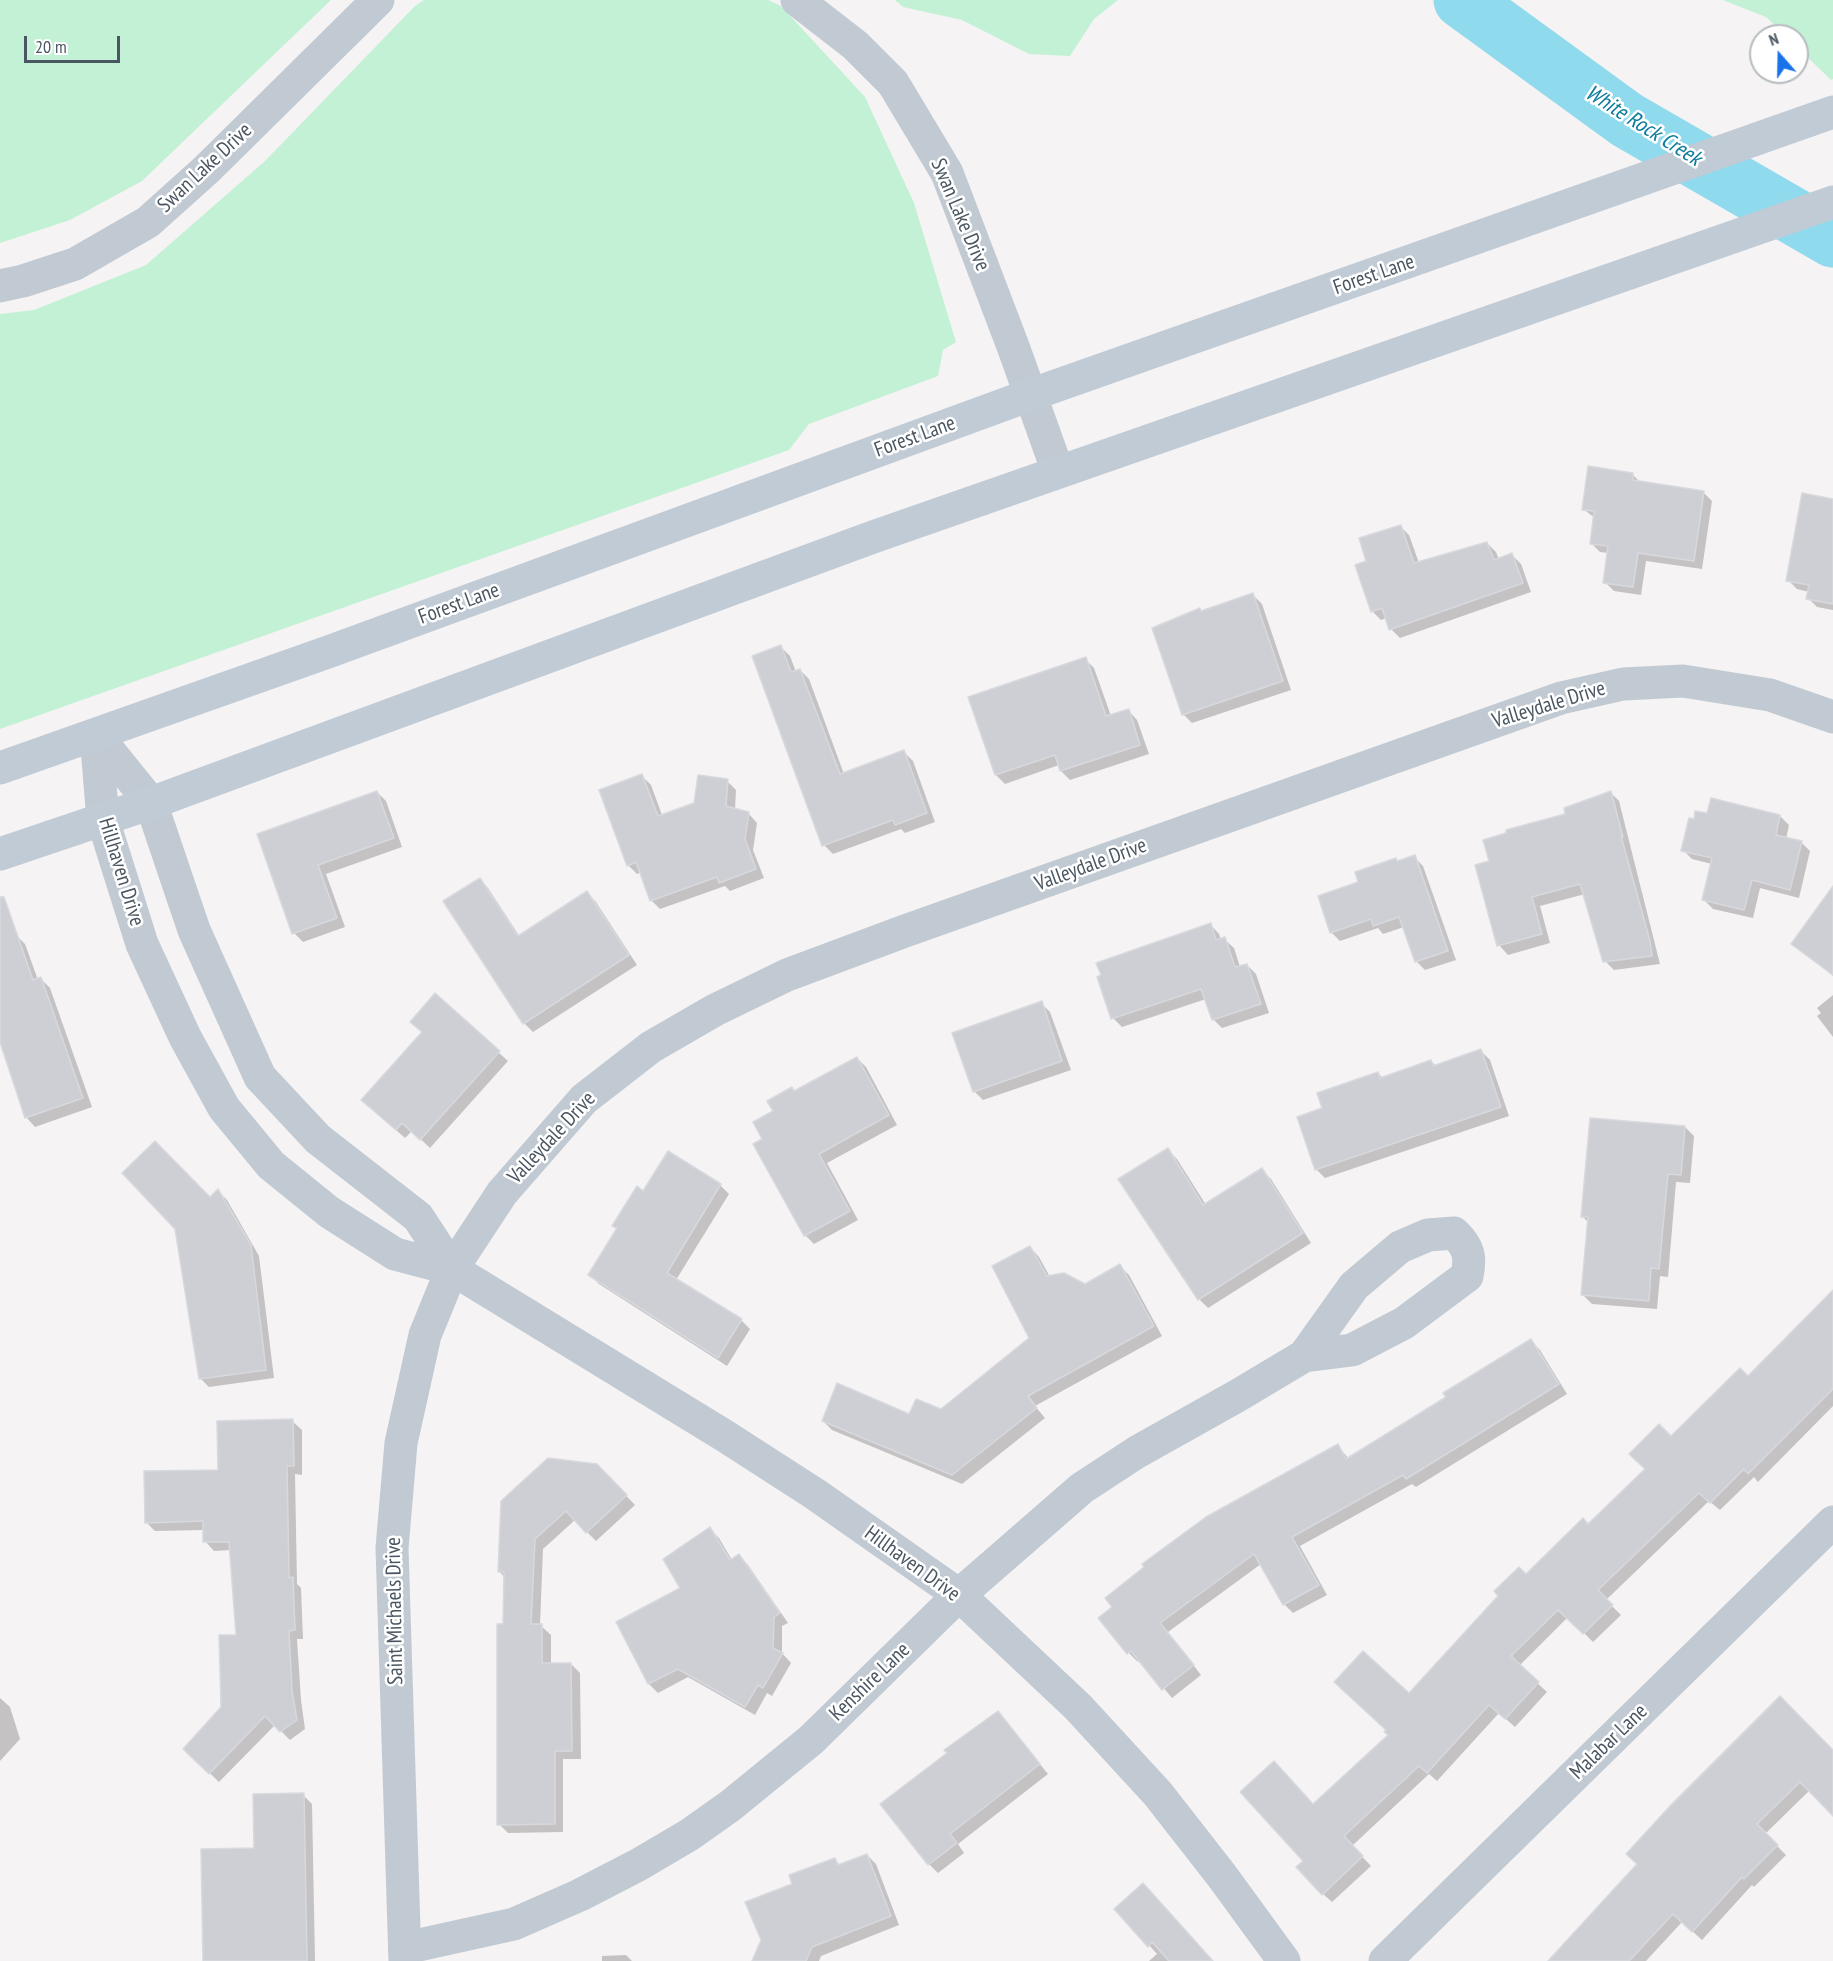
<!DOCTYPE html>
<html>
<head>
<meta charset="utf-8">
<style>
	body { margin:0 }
	#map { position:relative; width:1833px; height:1961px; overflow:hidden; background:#f5f3f3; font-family:"PT Sans Narrow",sans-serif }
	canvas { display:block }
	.north { position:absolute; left:1749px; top:24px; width:60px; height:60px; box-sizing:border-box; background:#fff; border:2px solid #b7bbc0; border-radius:50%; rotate:340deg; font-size:16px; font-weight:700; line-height:24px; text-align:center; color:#4a5661 }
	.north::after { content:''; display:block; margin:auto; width:21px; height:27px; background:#1a73e8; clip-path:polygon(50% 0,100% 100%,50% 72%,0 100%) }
	.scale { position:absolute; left:24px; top:36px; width:96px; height:27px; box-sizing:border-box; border:3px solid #4a5661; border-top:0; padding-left:8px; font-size:18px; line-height:21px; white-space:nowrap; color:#4a5661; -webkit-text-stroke:4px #fff; paint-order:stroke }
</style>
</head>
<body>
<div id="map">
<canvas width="1833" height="1961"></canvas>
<div class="north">N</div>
<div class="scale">20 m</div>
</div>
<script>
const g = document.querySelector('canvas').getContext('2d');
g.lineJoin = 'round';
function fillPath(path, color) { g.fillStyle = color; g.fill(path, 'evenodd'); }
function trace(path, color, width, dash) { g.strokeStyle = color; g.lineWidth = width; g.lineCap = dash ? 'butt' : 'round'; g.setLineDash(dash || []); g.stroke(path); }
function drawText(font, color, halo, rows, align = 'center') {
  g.font = font + ' "PT Sans Narrow",sans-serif'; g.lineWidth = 5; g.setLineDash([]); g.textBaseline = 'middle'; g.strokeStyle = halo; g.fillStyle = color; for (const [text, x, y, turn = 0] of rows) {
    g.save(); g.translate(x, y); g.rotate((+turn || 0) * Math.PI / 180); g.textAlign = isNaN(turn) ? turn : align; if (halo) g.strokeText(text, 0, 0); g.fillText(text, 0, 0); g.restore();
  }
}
const green = new Path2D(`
	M0,0H331L142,181L70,220L0,243Z
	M424,0H768L781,6L865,97L914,203L956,342L943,350L938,376L809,424L789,450L0,729V314L34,310L146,265L265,161L415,6Z
	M895,0H1118L1094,19L1070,56L1029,54L962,20L903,7Z
	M1723,0H1833V79L1831,80L1797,47V36H1786L1766,17Z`);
const shadow = new Path2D(`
	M1633,475L1641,483L1703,492L1712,501L1702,569L1646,561L1641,595L1614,591L1605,582L1609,553L1600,552L1591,543L1595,518L1583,509Z
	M1833,500V610L1817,607L1808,598L1809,592L1797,589L1788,580Z
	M1400,526L1409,535L1419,563L1487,543L1496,552L1499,560L1512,555L1521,564L1531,592L1400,638L1391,629L1387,618L1381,620L1372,611L1368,562Z
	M1253,595L1262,604L1291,690L1192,723L1183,714L1200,610L1203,612Z
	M781,647L790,656L796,672L800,670L809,679L844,774L904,752L913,761L935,822L905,833L901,829L833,854L824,845Z
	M1085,659L1094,668L1111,716L1128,710L1137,720L1149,754L1070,780L1061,771L1059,765L1005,784L996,775L970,698Z
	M642,776L651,785L662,815L695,804L727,781L736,790L735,810L748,813L757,823L753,850L764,878L730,891L725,886L660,909L651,900L641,872L637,874L628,865Z
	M377,792L386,801L402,847L326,874L345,927L303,942L294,933L259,835Z
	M1610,792L1619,801L1660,964L1614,970L1605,961L1585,894L1540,906L1550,943L1508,955L1499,945L1491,862L1508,834L1567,815Z
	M1708,815L1780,816L1789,825L1786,839L1801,842L1810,851L1799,898L1760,888L1753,918L1713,909L1703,899L1712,864L1692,859L1683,850L1695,820Z
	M1414,857L1423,866L1456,960L1425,970L1416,961L1404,927L1383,934L1378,928L1340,941L1331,932L1360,883Z
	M479,879L488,888L520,937L587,893L596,902L637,965L533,1032L524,1023L445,902Z
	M1833,917V976L1793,944Z
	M1210,924L1219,934L1221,940L1224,939L1234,948L1240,967L1247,965L1256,974L1269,1013L1222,1028L1213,1019L1206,999L1122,1027L1113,1018Z
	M16,935L25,944L38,980L41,979L50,988L92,1107L35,1127L26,1117L0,1037V941Z
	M435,995L508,1061L430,1148L412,1131L405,1138L372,1109L423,1033Z
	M1833,995V1037L1817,1016L1821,1013L1817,1008Z
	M1041,1003L1050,1012L1071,1070L983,1100L974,1091Z
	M1481,1051L1490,1060L1509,1116L1325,1178L1316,1169L1324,1109L1378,1073L1383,1078L1431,1061L1436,1066Z
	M857,1058L866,1067L897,1125L827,1163L858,1220L814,1244L805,1235L765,1139L775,1111L795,1093Z
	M1685,1127L1694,1136L1690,1183L1676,1182L1668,1277L1660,1276L1657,1309L1592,1304L1583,1295L1589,1223L1582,1216Z
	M1168,1150L1177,1159L1206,1205L1262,1170L1271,1179L1311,1243L1208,1308L1199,1299Z
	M668,1153L720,1185L729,1194L676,1280L741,1320L750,1329L727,1366L599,1284L590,1275L618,1229L614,1225L644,1193Z
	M218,1191L227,1200L259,1256L274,1378L209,1387L200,1378L210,1199Z
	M1030,1247L1039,1257L1050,1277L1085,1286L1120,1266L1129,1275L1162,1336L1035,1406L1045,1418L962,1484L832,1430L823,1421L910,1416L941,1411L1031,1339Z
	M1833,1293V1406L1758,1482L1754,1477L1720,1510L1709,1501L1606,1600L1621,1615L1593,1642L1568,1617L1519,1666L1547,1692L1515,1727L1499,1713L1437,1781L1429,1774L1352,1846L1371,1866L1332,1902L1323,1894L1305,1861L1314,1805L1390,1735L1409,1696L1526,1576L1588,1526L1647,1469L1671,1438L1748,1378Z
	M1531,1341L1540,1350L1567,1394L1416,1487L1412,1484L1300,1546L1327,1595L1293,1613L1284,1604L1261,1564L1168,1632L1201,1675L1172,1698L1140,1660L1138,1662L1129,1653L1101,1618L1338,1446L1349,1459L1448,1398Z
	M292,1421L302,1430V1475L295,1474L297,1584L301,1588L303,1639H297L301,1700L305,1729L290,1740L275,1725L219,1782L194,1758L223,1707L237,1636L231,1550L214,1551L205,1541L204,1530L155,1531L146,1522Z
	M606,1475L635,1505L596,1541L575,1520L543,1549L540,1625L551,1635V1664H571L580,1673L581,1759H563V1832L508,1833L499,1824L505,1578L499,1571L503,1502Z
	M710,1529L719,1538L732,1560L739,1556L748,1565L788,1623L782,1626V1653L791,1663L772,1696L767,1693L755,1715L688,1677L658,1693L649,1684L682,1589Z
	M0,1698L10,1707L20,1739L0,1761Z
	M998,1713L1048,1774L958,1844L964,1853L938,1873L929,1864Z
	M1833,1752V1814L1810,1790L1765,1834L1786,1855L1754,1887L1752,1885L1702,1940L1682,1922L1646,1961H1550Z
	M303,1795L312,1804L315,1961H205L255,1849Z
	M867,1855L876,1864L899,1925L821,1956L819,1961H754L794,1885L835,1860L840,1865Z
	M1117,1909L1212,1961H1149L1157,1954Z
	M626,1955L632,1961H602V1956Z`);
const river = new Path2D(`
	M1462,0L1627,120L1833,239`);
const building = new Path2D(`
	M1588,466L1633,473V480L1704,491L1694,561L1638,553L1633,587L1603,583L1608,546L1590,544L1594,511L1582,510Z
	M1802,493L1833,499V604L1806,599L1809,585L1786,581Z
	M1401,525L1414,563L1487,542L1494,560L1512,553L1523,583L1389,630L1382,608L1371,612L1355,565L1366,561L1359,538Z
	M1253,593L1283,681L1182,715L1152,628L1200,608L1201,611Z
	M781,645L791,672L800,669L840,774L904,750L927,813L895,825L893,820L822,846L752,656Z
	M1086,657L1106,716L1129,709L1140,745L1060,771L1055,755L995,775L968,697Z
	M642,774L658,816L694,803L698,775L728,779L726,806L749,812L745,839L756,869L719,883L717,877L650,901L636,862L627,866L599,790Z
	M377,791L394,838L318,865L337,918L292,934L257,834Z
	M1611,791L1623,837L1621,836L1650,941L1652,956L1603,962L1580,884L1532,897L1542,934L1497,946L1475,865L1489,861L1483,840L1506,833V830L1565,814L1564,808Z
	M1711,798L1780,815L1776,835L1802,841L1790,890L1752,880L1744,910L1702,900L1712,858L1681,851L1689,818L1694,819L1695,811L1707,813Z
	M1415,855L1448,951L1415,962L1399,917L1373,926L1371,919L1330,933L1318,896L1358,882L1355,872L1396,858L1397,861Z
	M480,878L518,936L587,891L629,955L523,1024L443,901Z
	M1833,886V975L1791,944Z
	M0,897H4L33,980L41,977L83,1098L25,1118L0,1042Z
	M1211,923L1216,940L1225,937L1235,967L1247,964L1261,1004L1212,1020L1201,989L1111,1019L1097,977L1101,975L1096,963Z
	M435,993L500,1051L420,1140L402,1123L396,1130L361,1100L422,1032L410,1022Z
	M1042,1001L1062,1061L973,1092L952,1033Z
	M1481,1049L1501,1107L1315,1170L1297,1117L1322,1108L1317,1093L1378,1072L1380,1078L1431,1060L1433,1066Z
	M857,1057L889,1115L819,1154L850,1211L804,1236L753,1144L762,1139L753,1122L773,1111L767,1101L792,1087L794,1091Z
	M1590,1118L1685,1126L1681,1175L1668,1174L1659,1269L1651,1268L1649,1301L1581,1295L1588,1217H1581Z
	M155,1141L210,1197L218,1189L251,1245L266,1370L199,1379L175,1229L122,1173Z
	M1168,1148L1203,1205L1262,1168L1303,1233L1198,1300L1118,1179Z
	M668,1151L721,1184L667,1273L742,1319L718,1358L588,1275L617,1228L612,1226L637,1186L643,1191Z
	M1030,1246L1047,1276L1064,1273L1085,1284L1120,1264L1154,1326L1028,1396L1037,1408L952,1475L822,1421L837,1383L909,1414L916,1399L941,1409L1029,1338L992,1266Z
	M1833,1290V1389L1748,1474L1744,1469L1710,1503L1699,1493L1598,1590L1613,1605L1583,1634L1558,1610L1511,1656L1539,1682L1505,1719L1489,1705L1427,1773L1419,1766L1344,1836L1363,1856L1322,1895L1296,1867L1303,1861L1240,1792L1274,1761L1313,1804L1388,1735L1384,1732L1386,1730L1334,1682L1363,1651L1409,1693L1498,1596L1494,1591L1519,1567L1526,1574L1583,1518L1588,1524L1645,1469L1629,1454L1659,1424L1671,1436L1740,1368L1748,1376Z
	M1531,1339L1559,1384L1406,1479L1403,1475L1292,1537L1319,1585L1283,1605L1254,1554L1160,1623L1194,1665L1162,1690L1131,1651L1127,1654L1098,1618L1112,1607L1105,1598L1144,1567L1142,1564L1206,1517L1338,1444L1346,1459L1446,1397L1443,1393Z
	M293,1419L294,1466H287L289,1578L293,1577L295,1630L289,1631L292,1690L297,1720L280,1732L265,1716L209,1774L183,1749L221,1707L219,1635H236L229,1542H203V1521L145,1523L144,1471L218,1470L217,1421Z
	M548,1458L597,1464L627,1495L586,1533L566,1511L535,1539L531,1624H542V1663H571L572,1751H555V1824L497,1825V1624H503L504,1572H498L501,1501Z
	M710,1527L730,1560L739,1554L780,1613L774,1617L773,1648L783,1653L763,1688L758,1685L745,1707L678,1669L648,1684L616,1622L680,1588L663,1559Z
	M1780,1696L1833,1750V1816L1800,1782L1757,1824L1778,1845L1744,1879L1742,1877L1692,1932L1673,1914L1629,1961H1548L1637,1864L1626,1854L1671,1805Z
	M998,1711L1040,1764L950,1834L957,1843L928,1865L880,1804L947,1753L944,1750Z
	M304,1793L307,1961H203L201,1849L254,1848L253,1794Z
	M867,1854L891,1916L812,1947L806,1961H752L761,1940L745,1902L792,1884L789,1875L835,1858L838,1865Z
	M1143,1883L1213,1961H1169L1152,1942L1148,1947L1114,1909Z`);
const minor = new Path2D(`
	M797,0L855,45L893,83L947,173L1014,349L1058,472
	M0,286L23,281L75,264L148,222L207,169L378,0
	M405,1948L514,1924L580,1895L638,1865L689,1835L730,1806L811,1740L959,1595L1082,1488L1137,1452L1237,1396L1304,1356L1352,1350L1404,1323L1467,1276C1471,1257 1469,1247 1454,1233L1428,1235L1400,1247L1354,1286L1304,1356
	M1284,1961L1222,1876L1158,1794L1078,1707L959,1595L815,1494L725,1436L452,1269L502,1193L584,1099L651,1047L715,1010L787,975L905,931L1561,698L1623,684L1683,681L1770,695L1833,717
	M1385,1961L1833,1522`);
const tertiary = new Path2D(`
	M96,735L103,820L142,944L185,1037L224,1108L271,1165L329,1212L395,1254L452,1269
	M96,735L151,803L194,930L260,1077L318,1139L418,1217L452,1269
	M405,1961L392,1548L401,1443L425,1335L452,1269`);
const secondary = new Path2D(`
	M0,768L328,652L1030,395L1833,112
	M0,854L151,803L873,537L1833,202`);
const streetNames = [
	["Swan Lake Drive",205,168,-43],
	["Swan Lake Drive",960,215,67],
	["Forest Lane",1374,275,-19],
	["Forest Lane",915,437,-20],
	["Forest Lane",459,604,-20],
	["Valleydale Drive",1549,705,-17],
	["Valleydale Drive",1091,865,-20],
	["Hillhaven Drive",121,872,73],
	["Valleydale Drive",552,1138,-47],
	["Hillhaven Drive",912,1564,36],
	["Saint Michaels Drive",395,1611,-91],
	["Kenshire Lane",870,1682,-44],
	["Malabar Lane",1609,1742,-44]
];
const waterNames = [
	["White Rock Creek",1643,126,32]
];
fillPath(green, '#c3f1d5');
fillPath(shadow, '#0003');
trace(river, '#90daee', 57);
fillPath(building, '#cdcfd5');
trace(building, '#d7d9de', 1.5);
trace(minor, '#c1cad2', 33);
trace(tertiary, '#c1cad2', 33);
trace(secondary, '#c1cbd6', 33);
drawText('21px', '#4a5661', '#fff', streetNames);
drawText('italic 22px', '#0c7c9b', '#fff', waterNames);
</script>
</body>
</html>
